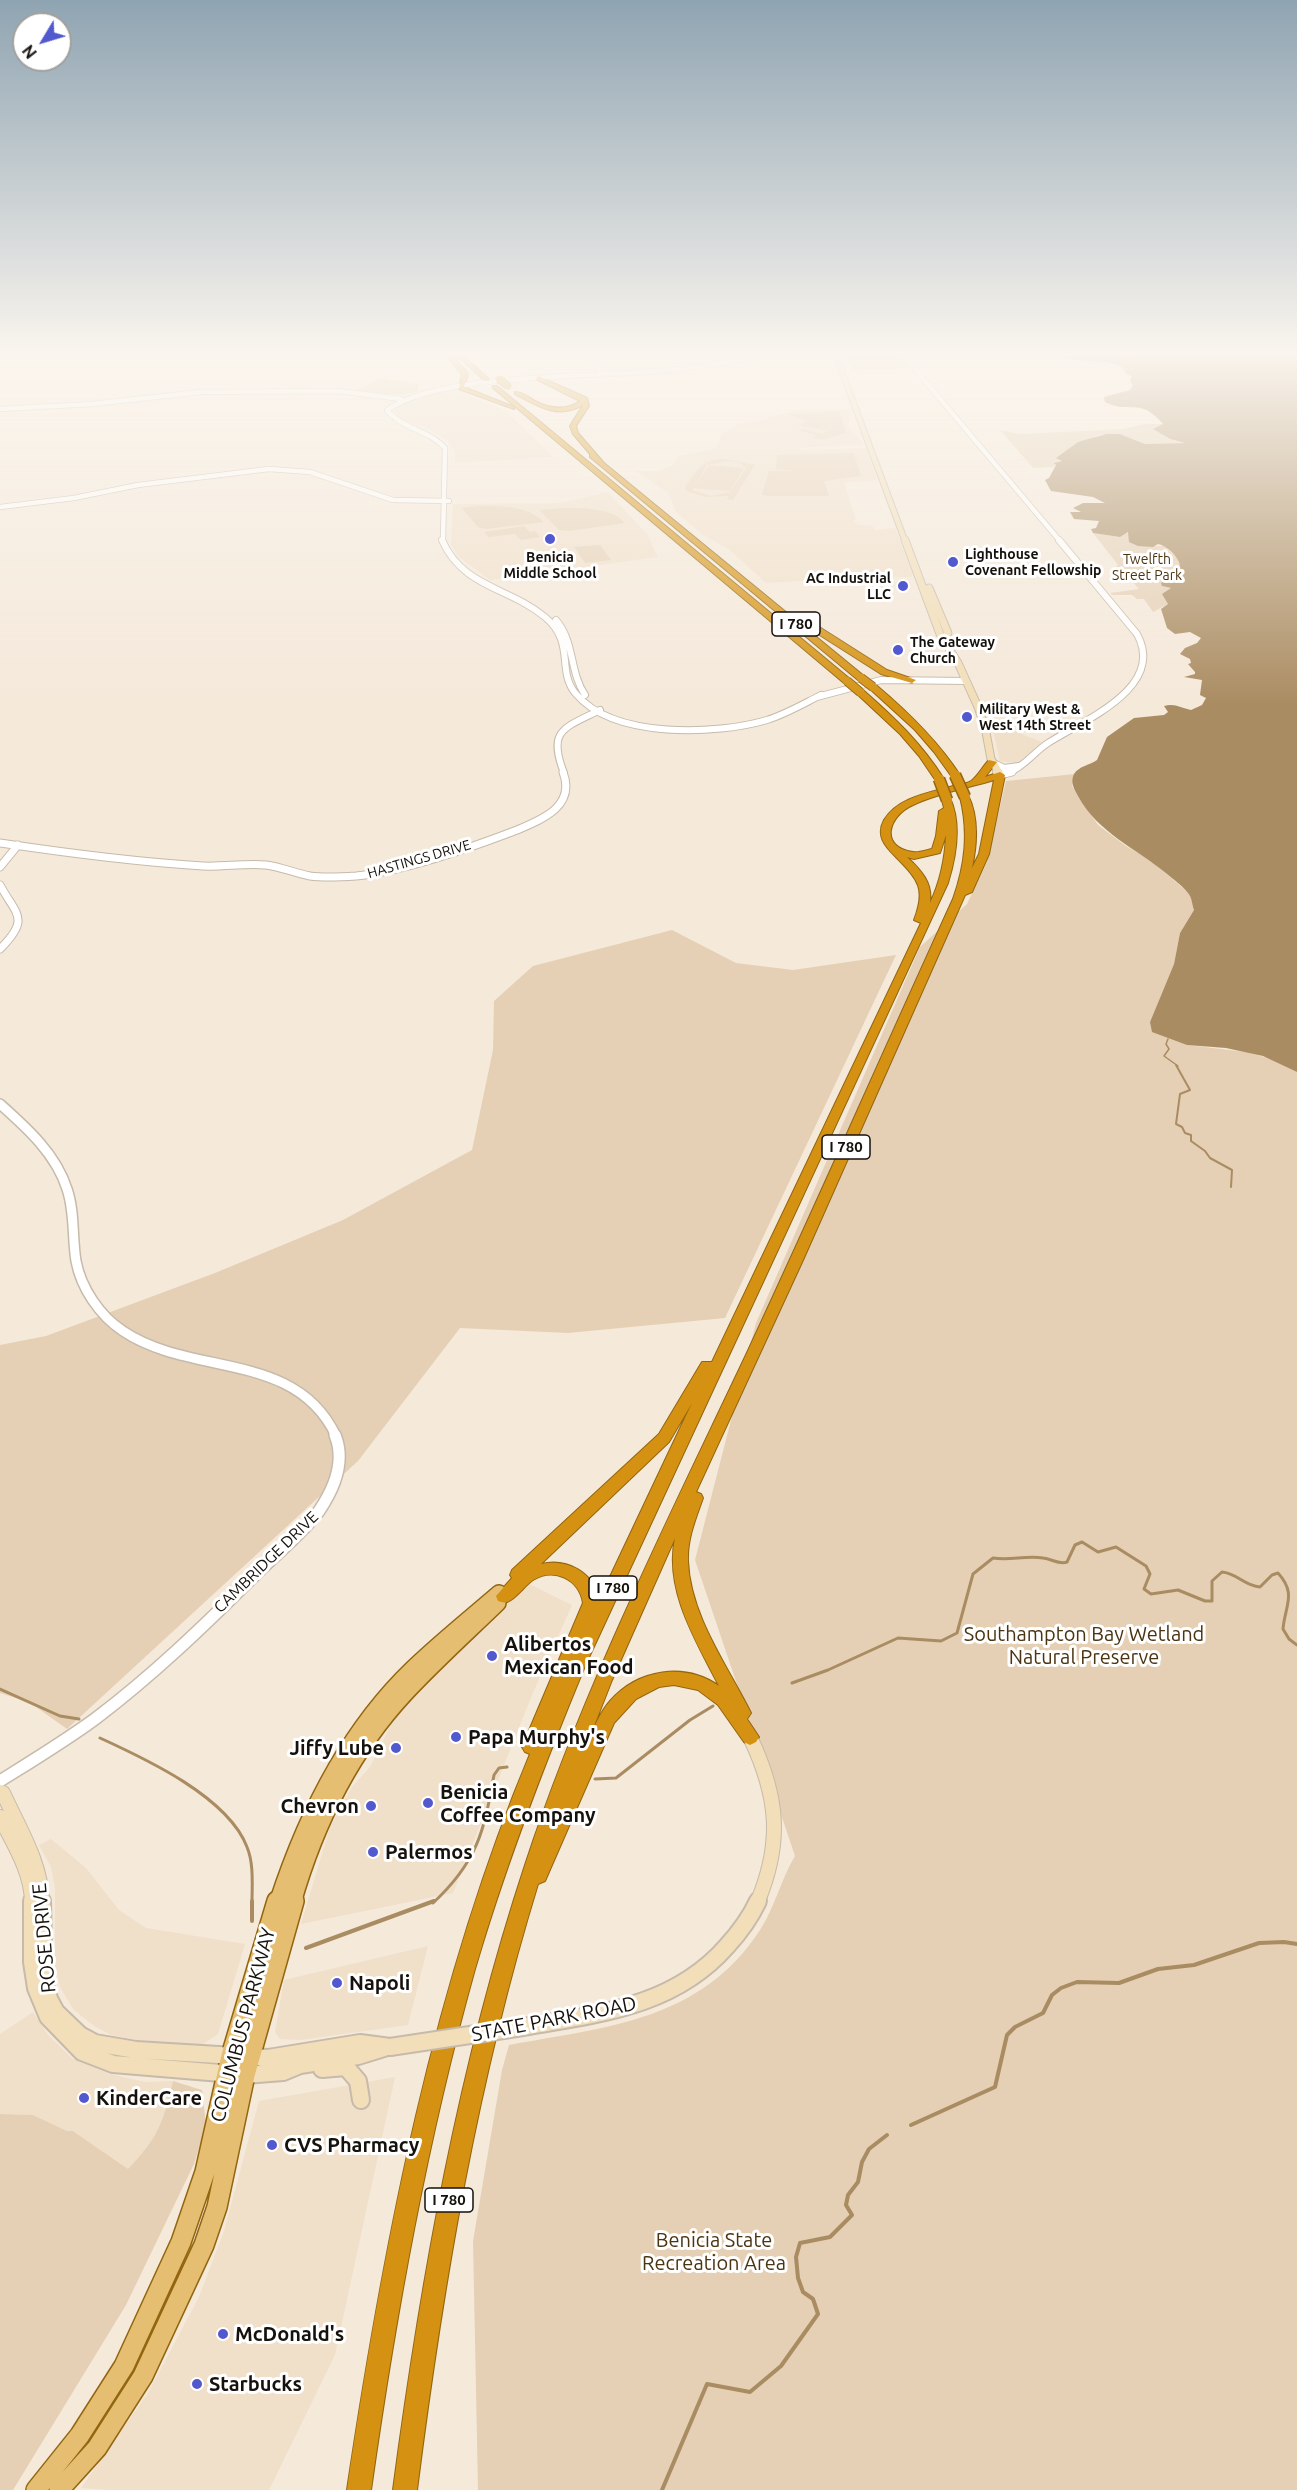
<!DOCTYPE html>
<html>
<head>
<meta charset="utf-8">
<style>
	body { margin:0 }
	#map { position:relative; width:1297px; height:2490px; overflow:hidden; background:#f5e9da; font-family:Ubuntu,sans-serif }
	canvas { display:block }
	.north { position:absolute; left:12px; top:12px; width:60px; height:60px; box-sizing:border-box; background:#fff; border:2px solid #a1a09e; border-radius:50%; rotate:232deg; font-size:16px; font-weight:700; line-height:24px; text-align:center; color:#15110c }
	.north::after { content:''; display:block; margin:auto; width:21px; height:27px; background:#5258ce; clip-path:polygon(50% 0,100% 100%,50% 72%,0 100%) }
</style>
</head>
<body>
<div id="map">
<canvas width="1297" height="2490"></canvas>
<div class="north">N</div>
</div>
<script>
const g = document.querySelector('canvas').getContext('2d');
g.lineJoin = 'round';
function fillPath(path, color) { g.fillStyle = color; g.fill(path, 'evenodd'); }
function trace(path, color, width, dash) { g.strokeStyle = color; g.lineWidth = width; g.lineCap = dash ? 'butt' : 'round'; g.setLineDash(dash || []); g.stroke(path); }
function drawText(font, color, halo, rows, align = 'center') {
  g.font = font + ' Ubuntu,sans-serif'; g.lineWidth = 6; g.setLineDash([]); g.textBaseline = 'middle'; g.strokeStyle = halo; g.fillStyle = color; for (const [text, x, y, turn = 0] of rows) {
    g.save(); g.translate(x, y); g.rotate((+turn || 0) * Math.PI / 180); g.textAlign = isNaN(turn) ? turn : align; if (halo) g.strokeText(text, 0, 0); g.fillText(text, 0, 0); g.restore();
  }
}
const built = new Path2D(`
	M454,389L506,411L553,457L455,463V453L449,441L426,428L400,419L394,411L395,407L411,396Z
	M851,409L848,426L864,444L799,448L800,450L867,448L877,480L844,483L856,519L853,521L858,525L872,526L875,530L895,528L913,575L911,577L869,578L849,575V578L766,583L730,550L703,535L676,512L668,493L636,471H659L674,464L678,456L713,449L717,447L721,435L737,424L755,422L792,411Z
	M608,492L647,534L658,557L490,580L460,558L451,545L453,504L559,503Z
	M991,722L1042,742L1017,763L1000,761Z
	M523,1581L572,1605L532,1695L453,1893L301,1924L330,1827L352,1787L370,1767L391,1725L411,1696Z
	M51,1839L86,1868L119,1910L146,1928L245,1944L218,2034L200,2046L136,2040L111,2035L94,2026L74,2010L61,1989L55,1965V1888L51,1867L39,1845Z
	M428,1946L408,2025L300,2040L280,2039L275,2032L284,1980Z
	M33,2012L48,2035L73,2059L110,2074L145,2082L173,2081L162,2126L151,2144L128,2169L73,2131H67L33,2115L0,2114V2034Z
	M395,2077L335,2355L269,2490H111L81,2488L148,2393L199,2297L224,2231L259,2101Z`);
const green = new Path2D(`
	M846,356H899L909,368L852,371Z
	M380,378L418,384V392L396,395L354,391Z
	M840,412L846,433C832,436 827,442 813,438L817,435L799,431L803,429L822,434L827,431L799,425L807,421L788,414Z
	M1144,424H1163L1154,429L1169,439L1185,443L1145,444L1120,434H1106L1098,435L1057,458L1063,461L1057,462L1054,467L1033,468L1000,430L1019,434L1123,429Z
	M851,453L854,454L861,476L824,481L829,496H768L762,494L769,471H796L776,469L777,455Z
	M727,459L755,465L733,500L727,499L729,496L705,497L687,491L685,487C699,468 702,459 727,459ZM731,461L740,463L746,468L730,492L710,496L692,490L707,465Z
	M709,465L744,468L730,491L693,488Z
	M478,506C500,506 527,505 544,522L486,529L478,527L462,508Z
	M561,508C581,508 611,507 625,523L569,531L559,530L539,510Z
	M524,526L530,532L535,531L540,537L521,540L515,534L489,537L484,532Z
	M1125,532L1154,546H1164L1180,560L1181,565L1173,569L1177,573L1176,580H1169L1162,586L1172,588L1168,604L1153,612L1144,599H1137L1132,595H1112L1110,593L1139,589L1127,576H1120L1113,569L1118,565L1093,533L1120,537Z
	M600,545L611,560L585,563L574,547Z
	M1075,774L1072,786L1098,825L1126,846L1148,858L1190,894L1194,910L1180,933L1174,964L1150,1022L1187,1045L1247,1052L1271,1059L1297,1072V2490H478L473,2241L502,2070L509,2045C606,2027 701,2021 760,1930C775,1907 781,1879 795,1856L695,1560L756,1323L920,947L967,904L987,862L1006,781Z
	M672,930L736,963L793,970L896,955L725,1318L568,1333L460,1328L358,1461L67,1729L29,1702L0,1693V1345L46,1336L215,1273L343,1220L472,1150L493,1050L494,1001L533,966Z
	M173,2081L202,2090L206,2125L194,2164L126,2305L13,2490H0V2114L33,2115L67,2131H73L128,2169C160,2135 162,2125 173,2081Z`);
const water = new Path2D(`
	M1055,356H1297V1072L1263,1056L1226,1048L1187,1045L1152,1032L1150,1022L1174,964L1180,933L1194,910C1192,905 1192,897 1188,893C1183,886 1174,880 1167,874C1136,848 1098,833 1078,796C1074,789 1070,782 1074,774C1079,766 1090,765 1097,760L1107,737L1134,718L1164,715L1168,712L1164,706C1175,703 1181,708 1191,710L1202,705L1206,698L1200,695L1202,680L1184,677L1195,674V672L1188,664L1191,663L1190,659L1180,654L1185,648L1197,643L1201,638L1190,632L1175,634L1167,628L1161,609L1168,604L1162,594L1171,588L1162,586L1161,583L1166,580L1175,581L1174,575L1176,573L1173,569L1180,565C1177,555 1167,546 1158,544L1153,547L1138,546L1129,542L1128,532L1120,537L1093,533L1091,529L1096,528L1099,521L1074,519L1070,512H1081L1073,508L1083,503H1105L1093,497L1051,491L1045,480L1049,478L1056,465L1054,463L1062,461L1056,458L1078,442L1106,434H1120L1145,444L1185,443L1170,439L1153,429L1163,424C1139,396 1130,415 1105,402L1104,397L1130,390L1133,385L1130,381L1132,376L1126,374L1122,367C1100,357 1077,364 1055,356Z`);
const streamFar3 = new Path2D(`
	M1168,1039L1166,1044L1169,1049L1164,1056L1178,1066`);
const streamFar2 = new Path2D(`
	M1176,1065L1190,1090L1180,1094L1176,1124L1182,1127L1185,1133L1191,1135V1141L1205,1151L1210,1158L1232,1170L1231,1187`);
const streamFar1 = new Path2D(`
	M792,1683L828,1670L898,1638L941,1641L957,1633L973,1574L993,1558C1010,1561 1026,1555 1043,1558C1052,1559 1059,1565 1067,1562L1075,1545L1082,1542L1098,1552L1116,1547L1146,1566L1150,1574L1144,1589L1151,1594L1178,1590L1205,1601H1212V1581L1222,1572C1237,1573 1244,1586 1260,1587L1272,1575L1278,1573C1297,1594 1285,1605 1283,1629L1289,1639L1297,1645
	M0,1689L60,1716L79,1719
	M100,1738C146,1759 228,1797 247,1847C254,1864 252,1885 252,1903
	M595,1779L616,1778L690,1720L713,1706
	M433,1903C477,1862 484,1832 494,1775L499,1768L507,1767`);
const stream = new Path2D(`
	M252,1921V1901
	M306,1948L434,1901
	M911,2125L995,2087L1007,2035L1015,2027L1043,2013L1052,1995L1061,1988L1077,1982L1119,1983L1158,1969L1194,1965L1259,1943L1284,1942L1297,1944
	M662,2490L707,2384L750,2392L781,2366L818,2314L813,2299L803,2292L798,2278L796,2257L800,2243L830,2237L852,2215L846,2205L848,2195L858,2182L862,2162L869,2149L887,2135`);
const tertiaryFar4 = new Path2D(`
	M592,356L601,374
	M904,356L1060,541
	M0,409L92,404L201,392L338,391L401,399
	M0,507L74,498L138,485L269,469L310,472L393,500L449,501
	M443,541L445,448C429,430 402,429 387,410C438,374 582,377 647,372C685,369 723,364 760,356`);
const tertiaryFar3 = new Path2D(`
	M442,540C463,588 509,587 545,617C576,643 556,671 576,694C614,739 716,735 767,720C786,714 803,704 821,695
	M556,620C575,642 569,671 585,695
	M817,697L881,680L965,681
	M992,762L1004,768L1019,766
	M564,773C547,730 564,728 600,710
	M1008,773C1024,767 1034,752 1048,743C1082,721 1167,688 1137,634L1059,540`);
const tertiaryFar2 = new Path2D(`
	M1000,775L1012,772
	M0,843C67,853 135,862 203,866C224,867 245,863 266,865C281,867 295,873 310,876C324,878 342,877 356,876C406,871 470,848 517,830C543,819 576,806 563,772
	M0,867L18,845
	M0,885C16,915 31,918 0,949`);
const tertiaryFar1 = new Path2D(`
	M0,1104C27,1128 56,1154 67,1189C75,1212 72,1237 76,1261C81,1288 100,1316 123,1331C191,1377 296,1350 336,1436`);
const tertiary = new Path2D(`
	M0,1781C32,1761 65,1741 95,1719C152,1676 204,1626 254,1576C273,1557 304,1532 319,1511C334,1489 346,1462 335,1435`);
const secondaryFar4 = new Path2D(`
	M836,356L905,541`);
const secondaryFar3 = new Path2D(`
	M905,540L940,634L958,663L978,707L985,727L991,759L999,773
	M929,588L948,633L945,638`);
const secondaryFar2 = new Path2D(`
	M997,772L1000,775`);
const secondaryFar1 = new Path2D(`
	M750,1737C778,1796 783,1842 757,1903
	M0,1792L3,1793C19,1828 42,1864 42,1903
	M0,1817C13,1843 32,1872 32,1903`);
const secondary = new Path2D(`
	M32,1901V1962L36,1988L48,2017L82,2052L113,2064L245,2075L283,2072L300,2065L358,2056L384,2048
	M42,1901L44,1981L49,1999L56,2012L80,2035L95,2043L136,2050L268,2058L360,2043L390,2047
	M523,2027C598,2014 674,2007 727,1946C739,1933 750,1918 758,1901
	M322,2069L346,2067L358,2081L361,2100`);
const primaryFar1 = new Path2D(`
	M277,1903C305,1817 347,1731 413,1668C440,1642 470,1618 499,1593
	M293,1903C315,1826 351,1752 406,1693C435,1662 467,1633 498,1603`);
const primary = new Path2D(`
	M36,2490L80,2435L124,2366L181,2242L205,2172L231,2056L277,1901
	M59,2490L97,2448L143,2376L204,2245L217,2207L245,2075L294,1901`);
const motorway = new Path2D(`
	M447,356H453L468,374L464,387L514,407V409L459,389L462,374Z
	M458,356H463L489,379V381H485Z
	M538,376L587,398L589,406L576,426L578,433L604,463L864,676V680H858L590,457V454L573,434L570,426L583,405C558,420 537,406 515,394V392C524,392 529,398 537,402C550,409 568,410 580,401L536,379Z
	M493,386H497L850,679V683H844L493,388Z
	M796,616H802L887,670L916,680L912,683L881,674L796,620Z
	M870,685H876C908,712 937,740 960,775L958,777H952L934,752L915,730L870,689Z
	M857,690H863C894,717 922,744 944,779L942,781H936L919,756L900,734L857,694Z
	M989,760L997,762L985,777L1000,772L1005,775L989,854L972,892L965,895L803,1260L696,1492L701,1494L703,1498C696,1518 687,1539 688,1561C690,1615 727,1665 751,1713L747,1719L759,1737L756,1742L750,1745L744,1742L718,1705L698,1690L674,1685L659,1687L636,1699L614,1723L545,1881L538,1884C477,2082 443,2285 417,2490H393C421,2279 458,2068 525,1865C583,1689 666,1524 745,1357C816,1205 883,1052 953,899C965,865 969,833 960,797L968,795C979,817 977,845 972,868L979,854L994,780C968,788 938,793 913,805C888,816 879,847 913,852C919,853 926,850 932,849L936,836L939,811L944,808L942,800L950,798C962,824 956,857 948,883L585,1666C544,1765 505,1866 475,1969C427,2140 396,2314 371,2490H347C384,2242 433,1986 530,1754L525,1752L522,1747L583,1603C579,1579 554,1567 533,1580C524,1586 517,1598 507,1602C503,1603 502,1602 498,1601L496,1596L512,1578L510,1575L512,1570L659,1434L702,1362H712L921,923L914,920C927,887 917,879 895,856C884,845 876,835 884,820C898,797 929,793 953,786C958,785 966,784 971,781C977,777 983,766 989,760ZM946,835C945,859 940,882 930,903C933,883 921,870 907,857L914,859L940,853ZM692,1403L599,1600C594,1572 567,1558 541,1564L669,1442ZM675,1538C664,1590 696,1641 719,1686C685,1662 638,1669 610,1701C597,1716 591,1736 583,1754L612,1680Z`);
const secondaryBridge = new Path2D(`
	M390,2047L523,2027`);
const motorwayBridgeFar2 = new Path2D(`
	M499,379L508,386`);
const motorwayBridgeFar1 = new Path2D(`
	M861,678L873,687
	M847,681L860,692`);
const motorwayBridge = new Path2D(`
	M955,775L965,797
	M939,779L947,800`);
const markers = [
	[550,539,6,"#5258ce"],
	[953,562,6,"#5258ce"],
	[903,586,6,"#5258ce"],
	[898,650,6,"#5258ce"],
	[967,717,6,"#5258ce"],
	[492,1656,6,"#5258ce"],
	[456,1737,6,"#5258ce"],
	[396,1748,6,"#5258ce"],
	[428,1803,6,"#5258ce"],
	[371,1806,6,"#5258ce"],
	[373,1852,6,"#5258ce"],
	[337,1983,6,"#5258ce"],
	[84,2098,6,"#5258ce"],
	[272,2145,6,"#5258ce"],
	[223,2334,6,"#5258ce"],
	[197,2384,6,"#5258ce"]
];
const farPoinames = [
	["Lighthouse",965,554],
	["Covenant Fellowship",965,570],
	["Benicia",550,557,"center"],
	["Middle School",550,573,"center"],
	["AC Industrial",891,578,"right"],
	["LLC",891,594,"right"],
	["The Gateway",910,642],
	["Church",910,658],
	["Military West &",979,709],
	["West 14th Street",979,725]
];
const farParknames = [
	["Twelfth",1147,559],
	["Street Park",1147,575]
];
const farStreetnames = [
	["HASTINGS DRIVE",419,859,-16]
];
const shields = [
	[796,624,48],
	[846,1147,48],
	[613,1588,48],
	[449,2200,48]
];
const shieldNames = [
	["I 780",796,624],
	["I 780",846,1147],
	["I 780",613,1588],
	["I 780",449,2200]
];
const streetNames = [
	["CAMBRIDGE DRIVE",266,1562,-44]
];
const nearParknames = [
	["Southampton Bay Wetland",1084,1634],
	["Natural Preserve",1084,1657],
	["Benicia State",714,2240],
	["Recreation Area",714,2263]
];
const nearPoinames = [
	["Alibertos",504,1644],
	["Mexican Food",504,1667],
	["Papa Murphy's",468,1737],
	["Jiffy Lube",384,1748,"right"],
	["Benicia",440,1792],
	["Coffee Company",440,1815],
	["Chevron",359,1806,"right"],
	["Palermos",385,1852],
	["Napoli",349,1983],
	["KinderCare",96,2098],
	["CVS Pharmacy",284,2145],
	["McDonald's",235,2334],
	["Starbucks",209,2384]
];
const nearStreetnames = [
	["ROSE DRIVE",44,1938,-95],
	["STATE PARK ROAD",554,2019,-11],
	["COLUMBUS PARKWAY",243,2025,-75]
];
fillPath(built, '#f0dfc9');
fillPath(green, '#e5d0b5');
fillPath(water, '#aa8c62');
trace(streamFar3, '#aa8c62', 1.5);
trace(streamFar2, '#aa8c62', 2);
trace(streamFar1, '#aa8c62', 3);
trace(stream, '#aa8c62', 4);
trace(tertiaryFar4, '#c6baab', 6);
trace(tertiaryFar3, '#c6baab', 8);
trace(tertiaryFar2, '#c6baab', 9);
trace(tertiaryFar1, '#c6baab', 12);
trace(tertiary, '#c6baab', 14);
trace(secondaryFar4, '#c6baab', 7);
trace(secondaryFar3, '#c6baab', 9);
trace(secondaryFar2, '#c6baab', 10);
trace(secondaryFar1, '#c6baab', 16);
trace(secondary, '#c6baab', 20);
trace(primaryFar1, '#926510', 18);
trace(primary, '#926510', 22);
trace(motorway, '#926510', 2);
trace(tertiaryFar4, '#fff', 4.5);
trace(tertiaryFar3, '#fff', 6);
trace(tertiaryFar2, '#fff', 7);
trace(tertiaryFar1, '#fff', 9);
trace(tertiary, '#fff', 11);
trace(secondaryFar4, '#f2deb8', 5);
trace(secondaryFar3, '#f2deb8', 7);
trace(secondaryFar2, '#f2deb8', 8);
trace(secondaryFar1, '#f2deb8', 14);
trace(secondary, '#f2deb8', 16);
trace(primaryFar1, '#e6be71', 15);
trace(primary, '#e6be71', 19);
fillPath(motorway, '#d59212');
trace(secondaryBridge, '#c6baab', 20, []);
trace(motorwayBridgeFar2, '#926510', 8, []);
trace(motorwayBridgeFar1, '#926510', 10, []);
trace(motorwayBridge, '#926510', 13, []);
trace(secondaryBridge, '#f2deb8', 16);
trace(motorwayBridgeFar2, '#d59212', 7);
trace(motorwayBridgeFar1, '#d59212', 8);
trace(motorwayBridge, '#d59212', 10);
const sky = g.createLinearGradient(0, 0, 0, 705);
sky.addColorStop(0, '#8fa4b2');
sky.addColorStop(0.5, '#faf5ee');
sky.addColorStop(1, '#faf5ee00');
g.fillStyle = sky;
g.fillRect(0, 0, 1297, 705);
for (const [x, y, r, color] of markers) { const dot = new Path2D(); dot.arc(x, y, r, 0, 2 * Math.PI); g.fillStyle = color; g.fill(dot); trace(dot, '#fff', 2); }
drawText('bold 14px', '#15110c', '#fff', farPoinames, 'left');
drawText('14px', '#4b3411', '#fff', farParknames);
drawText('14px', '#15110c', '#fff', farStreetnames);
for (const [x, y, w] of shields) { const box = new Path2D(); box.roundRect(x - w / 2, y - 12, w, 24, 4.5); g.fillStyle = '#fff'; g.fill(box); trace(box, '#15110c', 1.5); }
drawText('bold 15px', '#15110c', null, shieldNames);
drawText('16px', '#15110c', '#fff', streetNames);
drawText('20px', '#4b3411', '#fff', nearParknames);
drawText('bold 20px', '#15110c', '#fff', nearPoinames, 'left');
drawText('20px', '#15110c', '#fff', nearStreetnames);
</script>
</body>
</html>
